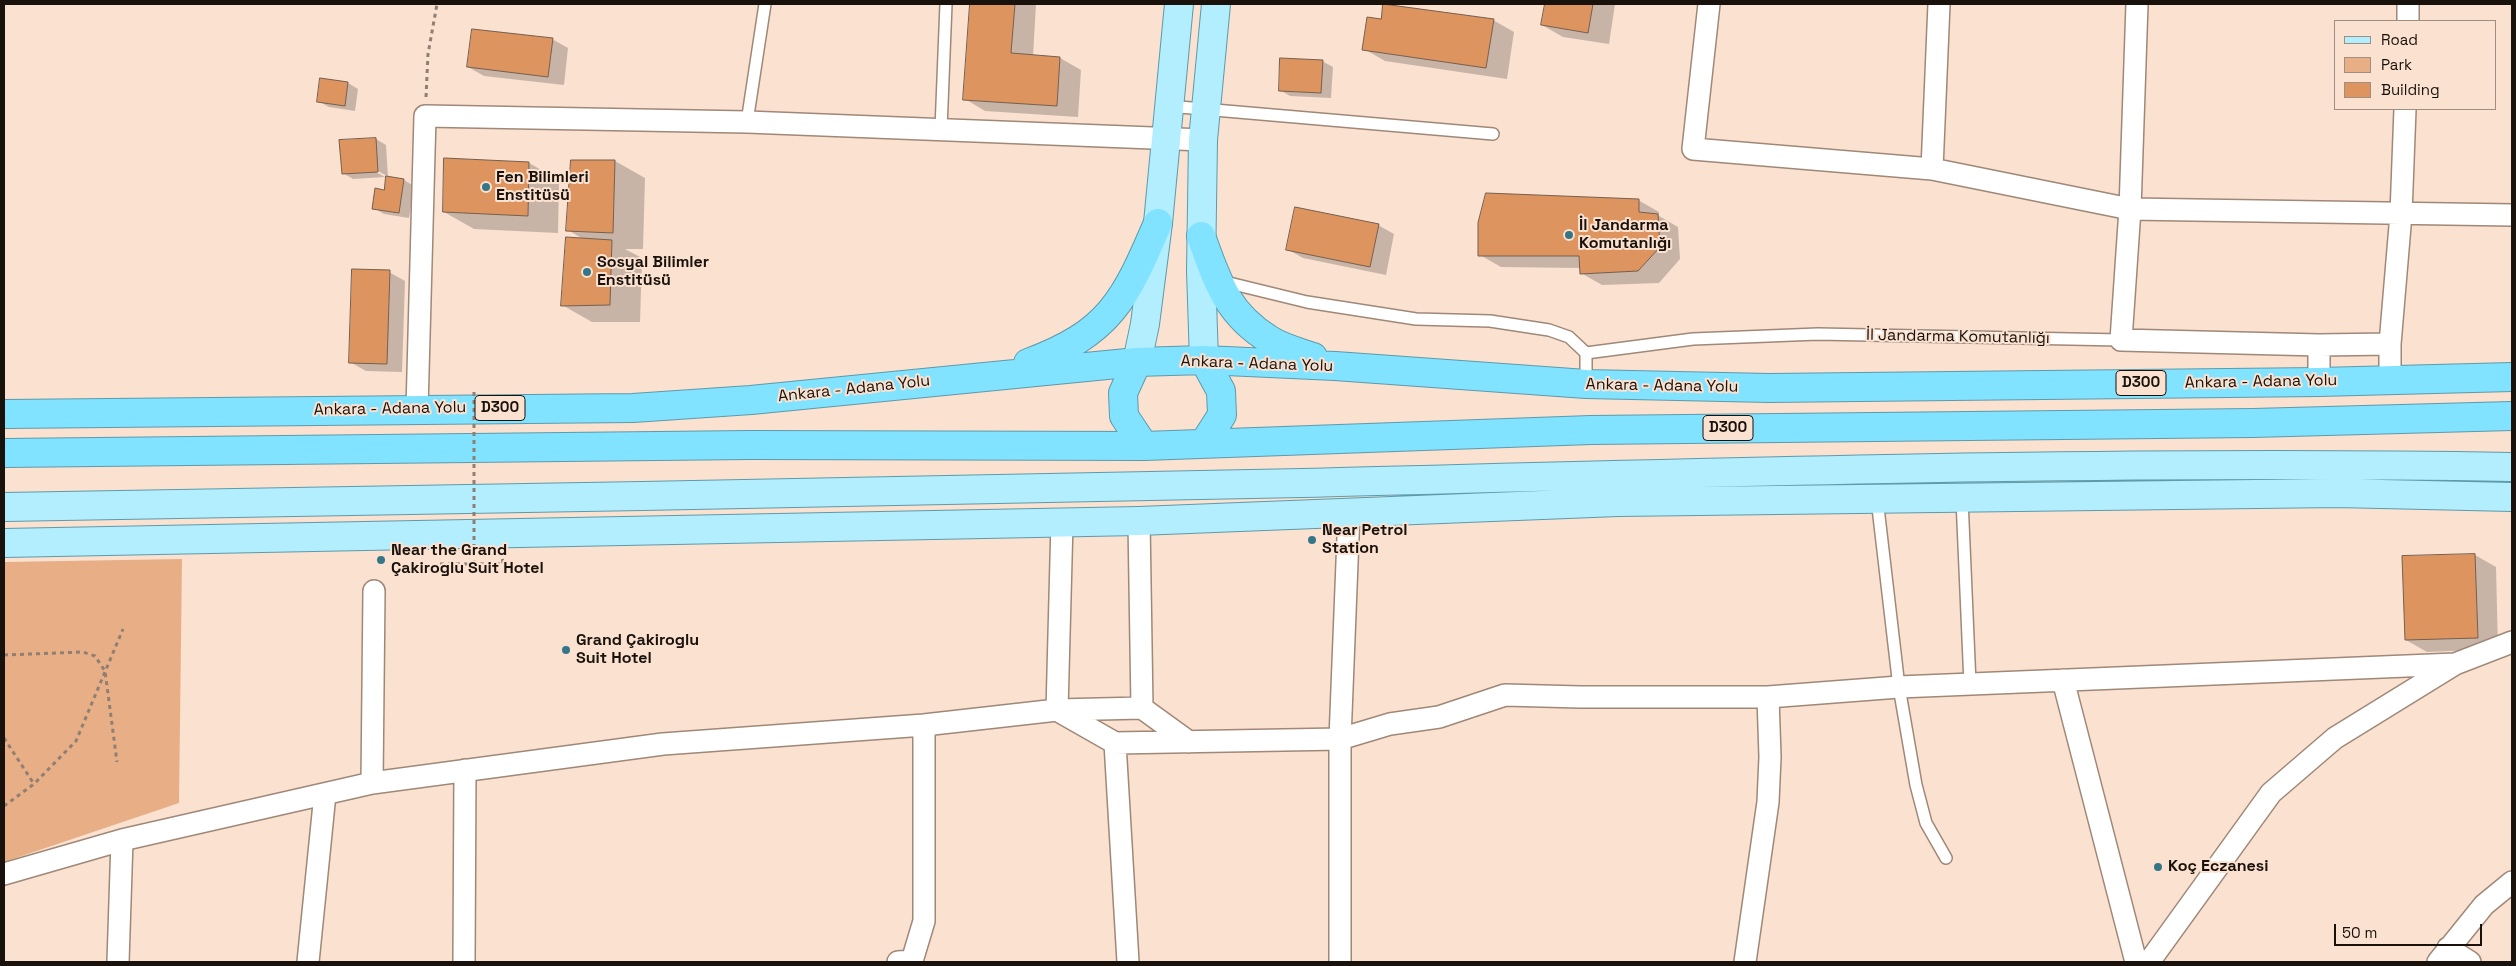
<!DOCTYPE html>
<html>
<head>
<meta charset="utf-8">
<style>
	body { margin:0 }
	#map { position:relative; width:2516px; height:966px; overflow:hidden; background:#fae1d0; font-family:"Space Grotesk",sans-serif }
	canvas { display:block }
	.frame { position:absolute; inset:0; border:5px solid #19110b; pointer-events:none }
	.legend { position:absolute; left:2334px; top:20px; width:162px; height:90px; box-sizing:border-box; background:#fae1d0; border:1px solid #a08e81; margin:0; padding:6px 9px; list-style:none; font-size:15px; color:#19110b }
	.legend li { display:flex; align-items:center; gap:10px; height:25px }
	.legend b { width:25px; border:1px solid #a08e81 }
	.scale { position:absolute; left:2334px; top:924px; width:148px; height:22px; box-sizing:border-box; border:2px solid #19110b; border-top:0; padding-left:6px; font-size:15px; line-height:18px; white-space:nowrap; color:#19110b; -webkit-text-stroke:4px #fae1d0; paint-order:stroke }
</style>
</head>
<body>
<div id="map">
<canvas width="2516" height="966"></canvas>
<div class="frame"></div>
<ul class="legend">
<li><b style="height:6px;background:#b3eeff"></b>Road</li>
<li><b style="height:14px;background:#e8af87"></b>Park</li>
<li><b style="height:14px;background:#dd945f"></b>Building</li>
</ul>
<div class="scale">50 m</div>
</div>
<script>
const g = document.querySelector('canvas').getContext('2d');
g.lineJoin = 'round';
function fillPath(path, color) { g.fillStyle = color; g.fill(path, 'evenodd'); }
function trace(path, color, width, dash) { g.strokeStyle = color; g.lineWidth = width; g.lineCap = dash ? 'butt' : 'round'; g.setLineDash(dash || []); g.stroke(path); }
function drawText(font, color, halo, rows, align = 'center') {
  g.font = font + ' "Space Grotesk",sans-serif'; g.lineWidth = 4; g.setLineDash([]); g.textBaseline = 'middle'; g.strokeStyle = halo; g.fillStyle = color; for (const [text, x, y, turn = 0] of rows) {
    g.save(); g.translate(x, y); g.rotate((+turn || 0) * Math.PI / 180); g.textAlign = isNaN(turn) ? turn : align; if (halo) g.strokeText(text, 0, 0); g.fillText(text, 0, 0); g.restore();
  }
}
const green = new Path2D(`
	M182,559L179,803L4,862V562Z`);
const shadow = new Path2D(`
	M971,4H1036L1033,56L1060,58L1081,70L1078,117L985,111L965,99Z
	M1546,4H1615L1609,44L1563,37L1542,25Z
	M1382,20H1493L1514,32L1507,79L1385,61L1364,49Z
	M552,39L568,48L564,85L484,76L468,67Z
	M1322,61L1333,67L1331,98L1290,96L1280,90Z
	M348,83L358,89L355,111L329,107L318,101Z
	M376,139L386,145L388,178L404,180L414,186L409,218L384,214L374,208L385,191L387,176L373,168L372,170L385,177L353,179L343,173Z
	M572,161H615L645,178L643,249H625L642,258L640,322H592L562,305L583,239L568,230Z
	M529,163L559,180L558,233L474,229L444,212Z
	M1638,200L1659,212V216L1678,227L1680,259L1659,283L1602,285L1581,273V268L1501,267L1480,255Z
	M1378,225L1394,234L1386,275L1303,258L1287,249Z
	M389,272L405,281L402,372L366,371L350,362Z
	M2475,555L2496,567L2498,649L2427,652L2406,640Z`);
const building = new Path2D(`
	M970,4H1015L1011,53L1060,57L1057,106L963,100Z
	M1383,4L1494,19L1486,68L1362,50L1367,17L1381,19Z
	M1545,4H1593L1588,33L1541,25Z
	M472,29L553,38L548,77L467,67Z
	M1280,58L1323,60L1321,93L1279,91Z
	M320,78L348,82L345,106L317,102Z
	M376,138L378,172L342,174L339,140Z
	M444,158L529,162L528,216L443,212Z
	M571,160H615L613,233L566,231Z
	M386,176L404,179L399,213L372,209L375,188L384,190Z
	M1486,193L1639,199V212L1658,214L1660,247L1638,271L1580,274L1579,256H1478V223Z
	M1295,207L1379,224L1370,267L1286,250Z
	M566,237L612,240L610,305L561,306Z
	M352,269L390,270L387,364L349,363Z
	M2475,554L2478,638L2405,640L2402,556Z`);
const path = new Path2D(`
	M426,97L428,54L437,4
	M440,564H503L502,555
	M4,655L83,652L95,656L105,671L117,762
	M4,738L34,784
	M4,806L34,784L76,741L123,629`);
const lane = new Path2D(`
	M1168,106L1493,134
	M747,122L765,4
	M941,129L946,4
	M1221,281L1307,302L1416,319L1490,321L1549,330L1569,337L1586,353V384
	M1586,353L1693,339L1818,334L2121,340
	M1877,499L1899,687L1916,785L1926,823L1946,858
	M1962,499L1970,684`);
const street = new Path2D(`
	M1709,4L1693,149L1932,169L2130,209L2512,215
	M2137,4L2130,209L2121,340L2319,345V382
	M2408,21V4
	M1932,169L1939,4
	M2319,345L2390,344
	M2390,380V344L2401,214L2405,109
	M417,409L425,116L747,122L1203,140
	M1139,521L1142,708
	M1062,522L1057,710L1115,743L1340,739L1390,724L1439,717L1505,695L1580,697H1768L1899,687L2455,664
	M2063,680L2136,962
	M1115,743L1128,962
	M372,783L374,591
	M4,874L122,840L372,783L663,744L924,725L1057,710L1142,708L1189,742
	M2448,948L2470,962
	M118,962L122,840
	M308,962L325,794
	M464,962L465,770
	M898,962L912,961L924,921V725
	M1340,962V739L1349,512
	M1745,962L1768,802L1770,757L1768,697
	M2149,962L2271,793L2335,738L2455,664L2512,642
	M2438,962L2484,905L2512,882`);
const primary = new Path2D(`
	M1204,360L1201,271L1203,140L1216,4
	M1137,362L1145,324L1158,223L1179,4
	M4,507C437,499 869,493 1302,483C1705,473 2109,460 2512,467
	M4,543L1139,521L1618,502L2337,493L2512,497`);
const highway = new Path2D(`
	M1201,236C1217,281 1227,314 1270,340C1282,348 1299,352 1313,357
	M1204,360L1221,391L1222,415L1204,443
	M1137,362L1123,393L1124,416L1144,446
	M1028,363C1110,333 1125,300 1158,223
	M4,414L633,408L751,400L1137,362L1204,360L1335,366L1586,384L1769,388L2319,382L2512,377
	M4,453L750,445L1144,446L1591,430L2253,423L2512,416`);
const pathBridge = new Path2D(`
	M474,564V388`);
const markers = [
	[486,187,5,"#347688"],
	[1569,235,5,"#347688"],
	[587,272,5,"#347688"],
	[1312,540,5,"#347688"],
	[381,560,5,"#347688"],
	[566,650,5,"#347688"],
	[2158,867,5,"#347688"]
];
const shields = [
	[2141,383,50],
	[500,408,50],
	[1728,428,50]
];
const shieldNames = [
	["D300",2141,383],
	["D300",500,408],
	["D300",1728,428]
];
const poiNames = [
	["Fen Bilimleri",496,178],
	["Enstitüsü",496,196],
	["İl Jandarma",1579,226],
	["Komutanlığı",1579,244],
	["Sosyal Bilimler",597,263],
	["Enstitüsü",597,281],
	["Near Petrol",1322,531],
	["Station",1322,549],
	["Near the Grand",391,551],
	["Çakiroglu Suit Hotel",391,569],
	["Grand Çakiroglu",576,641],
	["Suit Hotel",576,659],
	["Koç Eczanesi",2168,867]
];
const streetNames = [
	["İl Jandarma Komutanlığı",1958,337,1],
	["Ankara - Adana Yolu",1257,364,2],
	["Ankara - Adana Yolu",2261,382,-1],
	["Ankara - Adana Yolu",1662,386,1],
	["Ankara - Adana Yolu",854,389,-6],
	["Ankara - Adana Yolu",390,409,-1]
];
fillPath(green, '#e8af87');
fillPath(shadow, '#0003');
fillPath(building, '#dd945f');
trace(building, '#745f50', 1);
trace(lane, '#9f8878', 14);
trace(street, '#9f8878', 24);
trace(primary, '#5d9aaa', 30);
trace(highway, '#5d9aaa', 30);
trace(path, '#907f73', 3, [4, 4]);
trace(lane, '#fff', 11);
trace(street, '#fff', 21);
trace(primary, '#b3eeff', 28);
trace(highway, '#81e3ff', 28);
trace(pathBridge, '#907f73', 3, [4, 4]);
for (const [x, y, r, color] of markers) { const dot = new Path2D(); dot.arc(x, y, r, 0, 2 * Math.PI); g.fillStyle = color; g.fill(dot); trace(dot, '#fae1d0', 2); }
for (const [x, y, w] of shields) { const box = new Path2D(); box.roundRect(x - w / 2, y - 12.5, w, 25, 4); g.fillStyle = '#fae1d0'; g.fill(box); trace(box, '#19110b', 1); }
drawText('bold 15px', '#19110b', null, shieldNames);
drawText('bold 16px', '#19110b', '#fae1d0', poiNames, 'left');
drawText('16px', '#19110b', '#fae1d0', streetNames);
</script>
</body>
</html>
